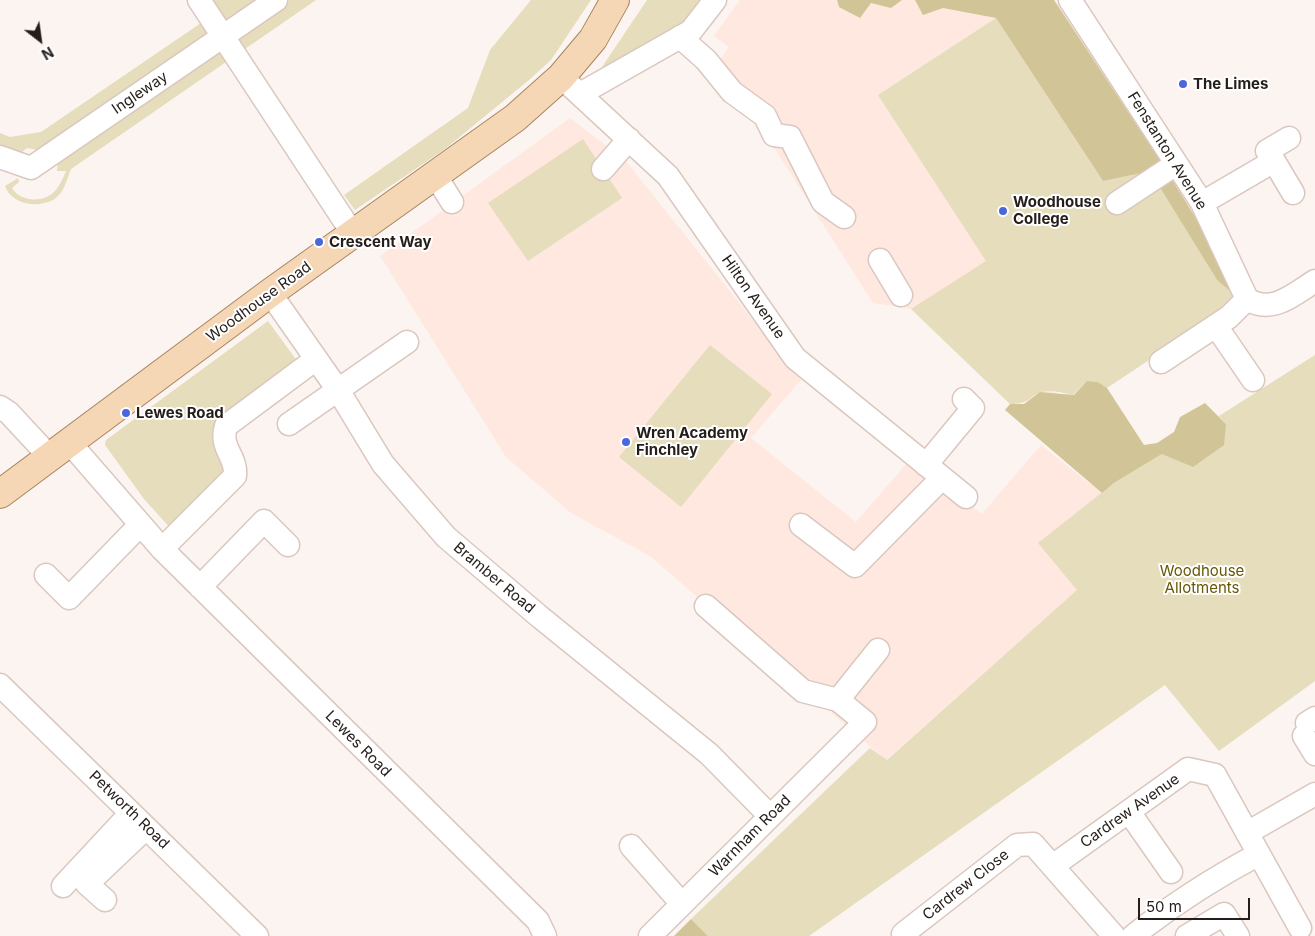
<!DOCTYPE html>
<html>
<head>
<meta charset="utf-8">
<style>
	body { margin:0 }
	#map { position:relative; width:1315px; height:936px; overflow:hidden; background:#fcf4f1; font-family:Inter,sans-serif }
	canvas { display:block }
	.north { position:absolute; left:15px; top:15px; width:50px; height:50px; -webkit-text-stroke:4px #fff; paint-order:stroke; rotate:150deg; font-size:14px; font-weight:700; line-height:20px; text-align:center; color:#241d1a }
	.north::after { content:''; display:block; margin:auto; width:18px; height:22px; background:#241d1a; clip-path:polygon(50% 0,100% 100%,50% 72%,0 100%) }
	.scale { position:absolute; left:1138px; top:898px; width:112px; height:22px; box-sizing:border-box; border:2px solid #241d1a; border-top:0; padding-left:6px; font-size:15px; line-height:18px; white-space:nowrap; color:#241d1a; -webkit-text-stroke:4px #fff; paint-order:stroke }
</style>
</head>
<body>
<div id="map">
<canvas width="1315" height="936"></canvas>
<div class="north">N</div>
<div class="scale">50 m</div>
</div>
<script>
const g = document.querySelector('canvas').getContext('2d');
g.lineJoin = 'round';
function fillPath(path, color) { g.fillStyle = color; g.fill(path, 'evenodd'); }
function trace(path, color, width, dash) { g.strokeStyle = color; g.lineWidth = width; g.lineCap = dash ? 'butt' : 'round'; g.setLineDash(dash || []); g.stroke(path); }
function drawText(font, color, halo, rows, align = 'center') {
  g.font = font + ' Inter,sans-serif'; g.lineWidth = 4; g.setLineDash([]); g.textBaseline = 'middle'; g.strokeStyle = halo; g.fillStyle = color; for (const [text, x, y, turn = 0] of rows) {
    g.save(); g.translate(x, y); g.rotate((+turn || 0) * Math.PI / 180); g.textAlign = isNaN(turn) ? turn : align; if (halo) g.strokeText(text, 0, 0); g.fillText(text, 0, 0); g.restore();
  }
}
const built = new Path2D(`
	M740,0H1055L1120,96L1217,252L1107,388L1098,382L1010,404L911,309L873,303L766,135L709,75L729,47L714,36Z
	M570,118L625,160L801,380L751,438L856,522L909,461L982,514L1041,445L1102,493L1039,543L1078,590L886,760L650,556L571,513L506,457L380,256Z`);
const green = new Path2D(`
	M208,0H265L226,27Z
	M289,0H316L245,49L236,37Z
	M531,0H591L551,60L529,80L445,149L355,210L344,195L468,108L490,50Z
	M647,0H706L682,25L605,70L602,67Z
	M996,18L1103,181L1150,170L1217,280L1229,289L1232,285L1235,295L1226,309L1107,388L1098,382L1087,381L1073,395C1064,393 1052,389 1042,392C1028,395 1033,404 1010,404L911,309L986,261L878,95Z
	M204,21L215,37L48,152L27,148L17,156L0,150V133L10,137L41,132Z
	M219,46L229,60L71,169C67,179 64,194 53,200C37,208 12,205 5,186L18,178L19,182L12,188C20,202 43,203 54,192C60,186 63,178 66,171H57L58,157Z
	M583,139L622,198L528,261L488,203Z
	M268,321L300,365L223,421L231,464L172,530L144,499L105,445L106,440Z
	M710,345L772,394L681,507L619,457Z
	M1315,355V681L1219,751L1165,685L809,936H708L691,919L870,748L887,760L1077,590L1038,543L1114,483L1162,454L1226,424L1219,416Z`);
const forest = new Path2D(`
	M837,0H902L891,8L871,3L860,18L839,7Z
	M915,0H1054L1163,165L1217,252L1232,285L1229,290L1217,280L1150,171L1103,181L996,18L943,8L923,15Z
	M1087,381L1098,382L1107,388L1144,445L1157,443L1174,432L1180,417L1205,403L1226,424L1224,445L1193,467L1162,454L1114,483L1102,493L1005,410L1010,404H1024L1040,392L1074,395Z
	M691,919L708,936H674Z`);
const minor = new Path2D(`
	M199,0L353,234
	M1070,0L1202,203L1247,299C1272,315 1294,294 1315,281
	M680,37L706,60L732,92L765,116L774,135L790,137L823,202L844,217
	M561,77L668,176L795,358L966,497
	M580,94L691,31L715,0
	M0,157L31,168L276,0
	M1274,161L1267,151L1289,138
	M603,169L629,139
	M435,175L452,202
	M1117,203L1176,164
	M1202,203L1274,161L1293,193
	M880,260L901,295
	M270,293L338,390L383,464L446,537L540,617L709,754L770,816
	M1216,326L1253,380
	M1161,362L1229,317L1247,299
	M0,407L9,413L49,456
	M289,424L407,342
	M69,442L162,549L538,921L545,936
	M926,465L973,408L964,399
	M801,525L855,566L942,478
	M162,549L235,476C237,455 219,449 226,426L316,359
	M46,575L69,598L140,525
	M200,587L264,521L288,545
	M706,606L803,691L838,700
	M0,685L257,936
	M1307,723L1315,718
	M1304,736L1315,754
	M1129,812L1171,872
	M1247,833L1315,794
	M631,846L682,904
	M1054,865L1188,769L1215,775L1300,928
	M63,886L131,813
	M105,900L87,884L146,828
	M650,936L865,722L838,700L878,650
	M904,936L903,934L1017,845L1033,844L1114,936
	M1133,936C1173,904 1214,878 1259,854
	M1187,936L1224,914L1238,936`);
const major = new Path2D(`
	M0,494L270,293L515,118L561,77L593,39L615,0`);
const markers = [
	[1183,84,5,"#4a66da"],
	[1003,211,5,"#4a66da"],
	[319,242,5,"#4a66da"],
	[126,413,5,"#4a66da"],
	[626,442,5,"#4a66da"]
];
const poiNames = [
	["The Limes",1193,84],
	["Woodhouse",1013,202],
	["College",1013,219],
	["Crescent Way",329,242],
	["Lewes Road",136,413],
	["Wren Academy",636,433],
	["Finchley",636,450]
];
const streetNames = [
	["Ingleway",140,93,-34],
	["Fenstanton Avenue",1167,151,58],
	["Hilton Avenue",753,297,55],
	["Woodhouse Road",259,302,-36],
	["Bramber Road",494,578,40],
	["Lewes Road",358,744,45],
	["Petworth Road",129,810,44],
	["Cardrew Avenue",1130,811,-35],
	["Warnham Road",750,836,-45],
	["Cardrew Close",966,885,-38]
];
const parkNames = [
	["Woodhouse",1202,571],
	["Allotments",1202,588]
];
fillPath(built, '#ffe8df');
fillPath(green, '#e5ddbb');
fillPath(forest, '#d1c597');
trace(minor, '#dac7bf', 25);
trace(major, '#a78460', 30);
trace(minor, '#fff', 22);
trace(major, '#f5d7b6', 28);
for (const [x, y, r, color] of markers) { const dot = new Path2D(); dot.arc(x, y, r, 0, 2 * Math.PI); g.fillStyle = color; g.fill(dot); trace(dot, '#fff', 2); }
drawText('bold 15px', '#241d1a', '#fff', poiNames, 'left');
drawText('15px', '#241d1a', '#fff', streetNames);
drawText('15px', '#675604', '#fff', parkNames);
</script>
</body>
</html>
